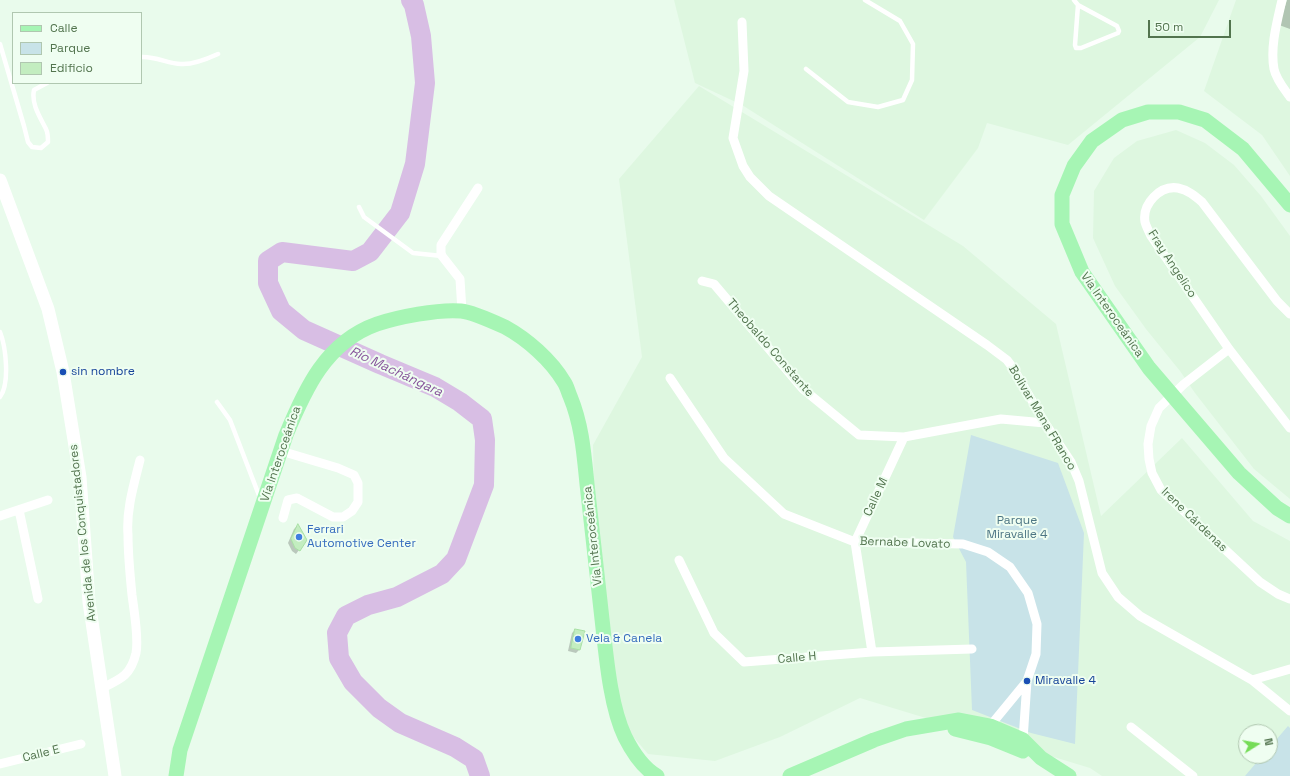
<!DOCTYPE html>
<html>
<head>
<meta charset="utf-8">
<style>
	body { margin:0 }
	#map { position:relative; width:1290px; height:776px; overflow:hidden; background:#e9fbec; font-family:"Space Grotesk",sans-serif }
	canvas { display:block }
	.legend { position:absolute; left:12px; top:12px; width:130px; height:72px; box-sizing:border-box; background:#effef1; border:1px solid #b0c7b0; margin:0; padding:5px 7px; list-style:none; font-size:12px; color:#52744e }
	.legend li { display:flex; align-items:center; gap:8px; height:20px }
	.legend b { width:20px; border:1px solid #b0c7b0 }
	.north { position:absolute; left:1238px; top:724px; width:40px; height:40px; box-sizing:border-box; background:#effef1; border:1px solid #b0c7b0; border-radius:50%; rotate:79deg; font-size:11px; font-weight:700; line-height:16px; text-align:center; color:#52744e }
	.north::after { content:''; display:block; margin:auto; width:14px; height:18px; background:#75dc57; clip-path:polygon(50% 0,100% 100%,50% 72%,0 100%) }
	.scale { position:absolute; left:1148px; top:20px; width:83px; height:18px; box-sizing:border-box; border:2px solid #52744e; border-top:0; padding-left:5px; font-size:12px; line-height:14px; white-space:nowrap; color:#52744e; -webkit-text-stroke:3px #effef1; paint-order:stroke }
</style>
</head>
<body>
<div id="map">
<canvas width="1290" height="776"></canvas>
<ul class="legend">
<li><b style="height:5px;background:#a6f5b4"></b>Calle</li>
<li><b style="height:11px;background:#c8e3e8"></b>Parque</li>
<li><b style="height:11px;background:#c3edc0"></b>Edificio</li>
</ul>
<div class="north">N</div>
<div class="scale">50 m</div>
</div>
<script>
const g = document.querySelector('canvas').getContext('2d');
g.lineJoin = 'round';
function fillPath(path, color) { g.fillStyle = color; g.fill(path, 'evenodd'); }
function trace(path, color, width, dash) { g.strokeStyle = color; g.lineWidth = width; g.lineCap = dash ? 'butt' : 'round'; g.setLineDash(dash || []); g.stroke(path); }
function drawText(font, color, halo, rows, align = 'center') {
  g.font = font + ' "Space Grotesk",sans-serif'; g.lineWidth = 4; g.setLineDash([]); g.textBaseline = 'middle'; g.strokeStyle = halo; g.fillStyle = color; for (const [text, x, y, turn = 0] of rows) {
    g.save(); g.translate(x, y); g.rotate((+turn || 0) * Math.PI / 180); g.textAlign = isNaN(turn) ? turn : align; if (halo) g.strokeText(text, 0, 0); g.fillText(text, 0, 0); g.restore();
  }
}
const residential = new Path2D(`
	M674,0H1219L1200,37L1068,145L987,123L978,148L924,220L742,105L695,83Z
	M1236,0H1290V176L1262,135L1204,91Z
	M699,86L963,246L1056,324L1101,516L1182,438L1253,521L1290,541V776H1102L1090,768L860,698L780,737L715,761L648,754L611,711L596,588L593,445L642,357L619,179ZM1246,732H1270V756H1246Z
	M1176,130L1205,143L1234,165L1261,196L1290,236V499L1254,469L1195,393L1180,371L1146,329L1115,286L1093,238L1094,191L1114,158L1137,141Z`);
const green = new Path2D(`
	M971,435L1058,463L1084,533L1075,744L1031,733L972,710L966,562L953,537Z
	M1288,726L1290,728V776H1245L1262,756H1270V747Z`);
const shadow = new Path2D(`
	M1287,0H1290V29L1279,25Z
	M297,526L299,550L296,554L292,551L288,543L294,529Z
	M575,630L580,649L576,653L568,651L572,633Z`);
const river = new Path2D(`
	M411,0L414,5L421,36L425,83L415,164L400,213L370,252L353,261L282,252L268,261V283L281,311L304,330L380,364L435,387L460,402L482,419L485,440L484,485L456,559L442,574L397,597L368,605L346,616L337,633L339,658L353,682L379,708L400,723L455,747L474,759L480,776`);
const building = new Path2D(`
	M298,524L307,540L300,551L295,548L291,539Z
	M575,629L585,631L580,650L571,648Z`);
const lane = new Path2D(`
	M1074,0L1078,5L1117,26L1119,31L1118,33L1081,48H1076L1075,45L1078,5
	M0,44L24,126L28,142L32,147L41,148L48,142C48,138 48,133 46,129C40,117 31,104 34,90L47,83
	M141,57C156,56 168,64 181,64C193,65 207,59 218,54
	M806,69L848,102L878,107L903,100L912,80L913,44L900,21L865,0
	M359,207L364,217L413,253L442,256
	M0,332C6,347 10,384 0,397
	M217,402L230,420L260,498`);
const street = new Path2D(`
	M1282,0C1277,22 1270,47 1274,69C1276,79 1284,89 1290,97
	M742,22L744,71L733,138L743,166L750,177L769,196L987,345L1007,360L1013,368L1045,423L1071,462L1079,481L1102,573L1118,597L1140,616L1252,680L1290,711
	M702,281L714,284L803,389L859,435L904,437L1001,419L1045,423
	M462,311L460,279L442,256L441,253V245L478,188
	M1290,314L1277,301L1202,202C1195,196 1188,190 1178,188C1160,185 1142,204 1145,222C1146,226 1149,232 1151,236L1229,349L1290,428
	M1229,349L1184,384L1159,408L1151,426L1148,444L1149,459L1152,473L1161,490L1260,582L1278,594L1290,599
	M670,378L724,458L784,514L855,542L963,544L988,552L1010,567L1028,593L1037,624L1036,654L1027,681L1023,740
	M281,451L338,468L354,475L358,483V502L352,511L343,517H333L297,498L288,500L283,518
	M19,510L38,599
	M0,516L48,500
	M679,560L714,633L744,662L872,652L972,649
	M872,652L855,542L904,437
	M1252,680L1290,669
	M102,688C121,679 131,675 136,653C139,638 134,611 132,595C130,575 128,555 128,535C126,510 134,484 140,460
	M990,726L1027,681
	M1131,727L1193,776
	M0,764L81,744`);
const secondary = new Path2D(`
	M0,180L48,309L63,372L80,477L89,602L115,776`);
const primary = new Path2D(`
	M1290,205L1243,149L1205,120L1179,112H1148L1122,120L1092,141L1074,166L1062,195V224L1082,272L1149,368L1239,473L1277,508L1290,516
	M955,729L991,738L1023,751
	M176,776L180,750L286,435C305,389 326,342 377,324C398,317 438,309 461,311C472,312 494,322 505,327C527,339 551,360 564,382C567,386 568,392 570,396C582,425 584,454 587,484C592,529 597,574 602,619C606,654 610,706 625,737C632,751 643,768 657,776
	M790,776L874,740L906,729L959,720L990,726L1023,740L1041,758L1069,776`);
const markers = [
	[63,372,4,"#1a4fb4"],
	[299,537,4,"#3f7fe0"],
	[578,639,4,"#3f7fe0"],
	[1027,681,4,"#1a4fb4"]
];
const streetNames = [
	["Fray Angelico",1172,264,57],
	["Vía Interoceánica",1112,315,55],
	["Theobaldo Constante",770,348,49],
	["Bolivar Mena FRanco",1042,418,59],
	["Vía Interoceánica",281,454,-71],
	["Calle M",876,497,-65],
	["Irene Cárdenas",1194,520,44],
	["Avenida de los Conquistadores",83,533,-96],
	["Vía Interoceánica",593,536,-96],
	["Bernabe Lovato",905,543,2],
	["Calle H",797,658,-5],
	["Calle E",41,754,-14]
];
const transitNames = [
	["sin nombre",71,372],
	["Miravalle 4",1035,681]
];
const parkNames = [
	["Parque",1017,521],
	["Miravalle 4",1017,535]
];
const shopNames = [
	["Ferrari",307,530],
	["Automotive Center",307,544],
	["Vela & Canela",586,639]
];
const waterNames = [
	["Río Machángara",396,372,25]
];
fillPath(residential, '#def7e0');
fillPath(green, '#c8e3e8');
fillPath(shadow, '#0003');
trace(river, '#d8bee4', 20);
fillPath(building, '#c3edc0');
trace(building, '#a8e0a4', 1);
trace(lane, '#fff', 4.5);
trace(street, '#fff', 9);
trace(secondary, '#fff', 13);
trace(primary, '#a6f5b4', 15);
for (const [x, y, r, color] of markers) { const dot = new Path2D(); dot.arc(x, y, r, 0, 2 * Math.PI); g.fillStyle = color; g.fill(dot); trace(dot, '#effef1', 1.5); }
drawText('12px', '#52744e', '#effef1', streetNames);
drawText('12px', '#164399', '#effef1', transitNames, 'left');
drawText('12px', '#4d7684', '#effef1', parkNames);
drawText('12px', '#366cbe', '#effef1', shopNames, 'left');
drawText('italic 13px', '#86539a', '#effef1', waterNames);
</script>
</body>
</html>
